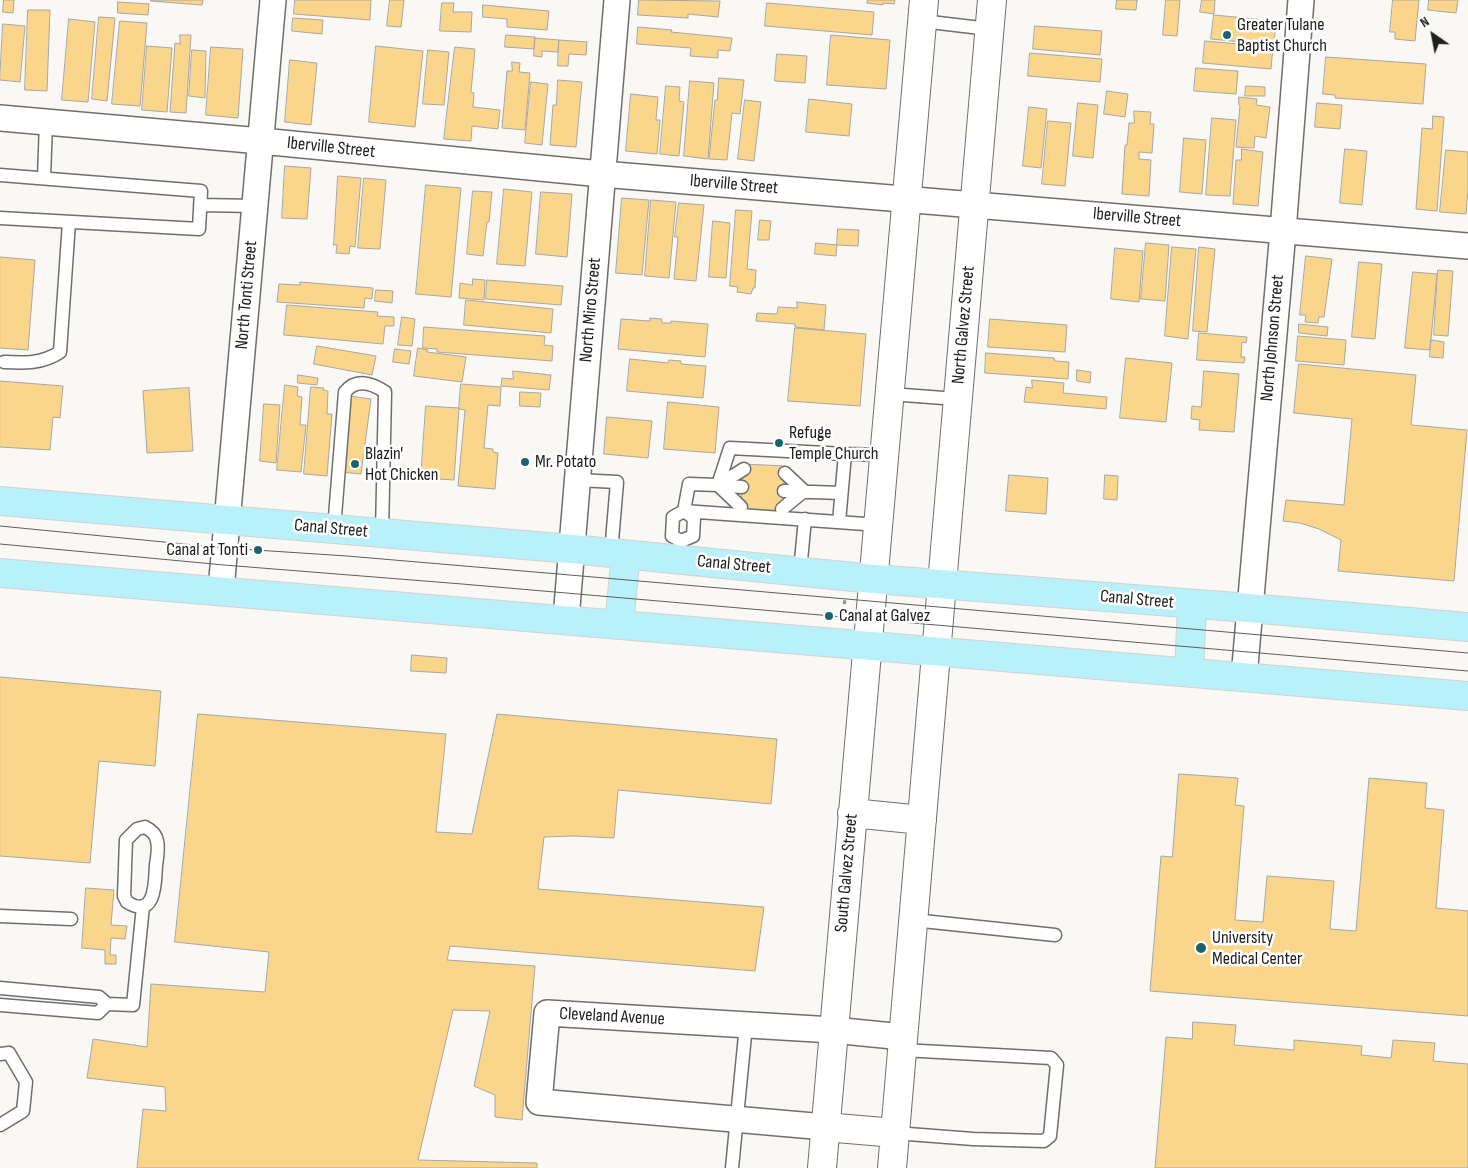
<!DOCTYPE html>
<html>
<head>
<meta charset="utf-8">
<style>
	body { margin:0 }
	#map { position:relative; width:1468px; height:1168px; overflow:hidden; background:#f9f8f5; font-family:"Sofia Sans Condensed",sans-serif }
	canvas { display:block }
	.north { position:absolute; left:1408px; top:10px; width:50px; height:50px; -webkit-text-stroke:4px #fff; paint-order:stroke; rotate:327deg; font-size:14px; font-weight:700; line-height:20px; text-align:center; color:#20201f }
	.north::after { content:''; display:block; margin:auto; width:18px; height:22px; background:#20201f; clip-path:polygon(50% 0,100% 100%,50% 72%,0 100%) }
</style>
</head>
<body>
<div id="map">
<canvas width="1468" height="1168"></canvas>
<div class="north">N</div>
</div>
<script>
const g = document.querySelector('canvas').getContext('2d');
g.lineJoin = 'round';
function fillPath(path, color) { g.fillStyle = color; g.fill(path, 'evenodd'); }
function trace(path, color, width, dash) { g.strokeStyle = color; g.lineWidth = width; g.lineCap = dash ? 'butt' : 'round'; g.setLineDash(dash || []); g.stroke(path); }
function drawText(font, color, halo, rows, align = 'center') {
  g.font = font + ' "Sofia Sans Condensed",sans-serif'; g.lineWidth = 5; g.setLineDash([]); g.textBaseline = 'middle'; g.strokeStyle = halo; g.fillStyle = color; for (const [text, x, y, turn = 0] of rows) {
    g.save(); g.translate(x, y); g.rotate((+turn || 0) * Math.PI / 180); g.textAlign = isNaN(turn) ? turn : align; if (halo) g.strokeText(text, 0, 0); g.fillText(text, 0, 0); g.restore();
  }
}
const building = new Path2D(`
	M4,0H14L13,13L3,12Z
	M151,0H203L202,5L151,1Z
	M295,0H371L370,20L294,14Z
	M390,0H404L401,27L387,26Z
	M639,0L720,1L718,17L688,14V18L638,15Z
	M868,0H895L894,4L883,3V5L867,3Z
	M1117,0H1138H1137L1136,10L1116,9Z
	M1166,0H1180L1177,36L1163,35Z
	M1202,0H1215L1214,14L1200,12Z
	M1393,0H1419L1415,41L1395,39V32H1390Z
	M1429,0H1458L1456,13L1428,10Z
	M118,2L149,4L148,15L118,13Z
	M442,3H454L453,12H472L471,32L440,31Z
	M767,3L874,12L872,35L765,26Z
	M483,5L549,11L547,30L507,27V19L483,17Z
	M28,10H50L47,91L25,90Z
	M1214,15L1276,21L1274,45L1211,39Z
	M99,17L115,18L107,101L92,99Z
	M293,18L323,20L322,34L292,31Z
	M69,19L95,22L88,102L62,100Z
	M120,21L147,23L140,106L112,104Z
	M3,24L25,26L20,82L0,80Z
	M1035,26L1102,31L1100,55L1033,49Z
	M638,27L672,30L671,32L732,38L730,51L718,50V58L690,56L691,48L637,44Z
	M180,35H191L186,113L170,112L175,43L180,44Z
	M506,35L535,37L534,49L505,47Z
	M831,35L890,40L886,89L827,85Z
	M535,38L559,40L558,52L542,51V57L534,56Z
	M559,40L587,42L586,55L569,54L568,66H558Z
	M1205,41L1273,47L1271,69L1203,63Z
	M147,46L172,48L167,112L142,110Z
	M376,46L423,51L415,127L369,122Z
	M211,47L243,49L238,118L206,115Z
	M455,47L475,49L471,92L474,93L473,107L500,110L498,129L472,126L471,141L444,139Z
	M192,50L206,51L205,98L189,96Z
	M428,50L449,52L444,105L423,104Z
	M1030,53L1102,59L1100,82L1028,76Z
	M777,54L807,56L805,83L775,81Z
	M1326,57L1426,64L1423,104L1335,98V95L1323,94Z
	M290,60L317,63L311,125L285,122Z
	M512,62L520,63L519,72L530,73L525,130L502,128L507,71H512Z
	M1196,68L1238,71L1236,94L1194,91Z
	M719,78L744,80L740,114L732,113L727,160L709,159L715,100H717Z
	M558,80L582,82L576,147L550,145L553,105H556Z
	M690,81L714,83L708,159L684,156Z
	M531,82L548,84L542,145L525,143Z
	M666,86L680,87L679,101L684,102L679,156L660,154Z
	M1246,86L1265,87V96H1245Z
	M1107,91L1128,94L1125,117L1104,114Z
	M631,94L658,97L656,120H660L657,154L626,151Z
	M1239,97L1257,99L1256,105L1270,107L1266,138L1255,136L1254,148L1236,147L1240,106L1239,105Z
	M809,99L852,104L849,136L806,132Z
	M745,100L761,102L754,161L738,159Z
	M1078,103L1098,105L1093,158L1073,156Z
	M1317,103L1342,105L1340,129L1315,127Z
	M1029,107L1047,109L1041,168L1023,166Z
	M1134,111L1151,112L1150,124H1154L1152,153L1139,152V159L1151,160L1149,196L1122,194L1125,145H1127L1129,123H1134Z
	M1433,116L1444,117L1437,211L1416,209L1422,128L1432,129Z
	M1212,118L1236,120L1230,196L1206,195Z
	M1048,121L1071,123L1065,186L1042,184Z
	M1184,138L1206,140L1202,194L1180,192Z
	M1242,149L1263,152L1258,206L1233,204L1236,160H1241Z
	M1345,149L1367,151L1362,205L1340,203Z
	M1446,150L1468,152V190L1466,214L1440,212Z
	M285,166L311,168L307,219L282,218Z
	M338,176L361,178L355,247L350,246L349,254L336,253L337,245H334Z
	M364,178L386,180L380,249L358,248Z
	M426,185L461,188L451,297L416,294Z
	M504,189L532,192L525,266L497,264Z
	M473,191L492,192L489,222H487L483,256L467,254Z
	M541,192L572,194L567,257L536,254Z
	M622,198L649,200L642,275L616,273Z
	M651,200L676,202L669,278L645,276Z
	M679,203L704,205L696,281L674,279L678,237H675Z
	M736,210L752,211L747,269L756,270L755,288H753L751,294L737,292L738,287L730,286Z
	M760,220L771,221L769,240H758Z
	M713,221L730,223L726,278L709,277Z
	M838,229L859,230L858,246L837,245Z
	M816,243L837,245L836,256L815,254Z
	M1146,243L1169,245L1165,301L1141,299Z
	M1172,247L1196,249L1188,339L1165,336Z
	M1199,247L1215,249L1207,332L1193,331Z
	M1115,248L1143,251L1139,302L1111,299Z
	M1306,256L1332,259L1324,317H1319L1318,323L1305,322L1306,315H1300Z
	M0,257L35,260L28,350L0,348Z
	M1359,262L1382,264L1375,339L1352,337Z
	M1438,270L1453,271L1448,336L1434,335Z
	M1413,272L1437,274L1430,350L1405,348Z
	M473,279L485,280L484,300L459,298L460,283L472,285Z
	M487,280L563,286L561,305L486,299Z
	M300,282L373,288L372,299L365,298L364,308L277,302L279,284L300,285Z
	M376,290L393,291L392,303L375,301Z
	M466,300L553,309L551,333L464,325Z
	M797,302L826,305L824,330L795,327V324L756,321L757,313L777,314L778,307L797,308Z
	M287,305L378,312L377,316L394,317V326H385L383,344L284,335Z
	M402,317L415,319L412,346L398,345Z
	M650,318L662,319V323H671V321L708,324L705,357L618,349L621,319L650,321Z
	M990,319L1067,325L1065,352L988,347Z
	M1299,324L1328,327L1327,336L1299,333Z
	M424,327L545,336L544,345L553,346L552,361L437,352V349L423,348Z
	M795,328L866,334L860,406L788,401Z
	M1199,333L1247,337L1246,343L1242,342L1241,357H1245L1244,363L1197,360Z
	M1298,336L1346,340L1344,365L1296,361Z
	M1431,340L1444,342L1443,358L1430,357Z
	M317,346L376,356L372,375L314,364Z
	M418,348L428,350L427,352L466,357L462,382L414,376Z
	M395,349L411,351L409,364L393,362Z
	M986,353L1054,358L1055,361L1069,362L1068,379L985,373Z
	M1126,358L1172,363L1166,422L1120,418Z
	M630,359L668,363L669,360L681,361V364L706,366L703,398L627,391Z
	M1299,364L1416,375L1411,425L1467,430L1454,581L1338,571L1341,540L1319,529L1300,523L1283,521L1286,500L1344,505L1352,419L1294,413Z
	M1077,370L1091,372L1090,383L1077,381Z
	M513,371L551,375L549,390L501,386L502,378L513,379Z
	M1204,371L1239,374L1234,432L1199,430L1200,420L1191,419L1192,406L1201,407Z
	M298,375L318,378L317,385L298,383Z
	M1032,380L1064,383L1063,393L1107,397L1106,409L1024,402L1026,387L1032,388Z
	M0,381L63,386L60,418L53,417L50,450L0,447Z
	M461,384L501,387L500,406L488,405L484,448L493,449V452L498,453L495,489L458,486L465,410L459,409Z
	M285,385L298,387L297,396L302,397L300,425H306L301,472L277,470Z
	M311,387L324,388L323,390L328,391L327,414H332L327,476L304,474Z
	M189,388L193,451L147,453L143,391Z
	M520,392L541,393L540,407L520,406Z
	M350,396L371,399L361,474L340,472Z
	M668,402L719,407L715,453L664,449Z
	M264,404L280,405L276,463L260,461Z
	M426,406L459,408L454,480L421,478Z
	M607,417L652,421L648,458L604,454Z
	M744,464L785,466L782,513L741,510Z
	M1009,475L1048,478L1046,514L1006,511Z
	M1105,475L1118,476L1117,500L1104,499Z
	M412,655L447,658L446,673L411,671Z
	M0,677L161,691L155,766L99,761L90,863L0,856Z
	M198,714L446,734L436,832L472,834L497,714L777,739L771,804L618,790L614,838L574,836L544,837L538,889L764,907L755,971L450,946L447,960L535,966L522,1120L495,1117V1095L474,1086L490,1011L453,1010L418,1160L537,1163V1168H137L143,1109L166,1111L165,1087L87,1078L93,1039L147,1047L151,984L265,992L269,952L175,942Z
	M1179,774L1238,778L1235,805L1244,806L1235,920L1263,922L1267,876L1334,881L1330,929L1356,931L1369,778L1427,783L1425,808L1444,810L1436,908L1468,911V1016L1150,991L1161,856L1172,857Z
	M86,888L114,890L111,925L127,926L125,939L111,938L110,955H116V964H105V950L82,948Z
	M1193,1022L1236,1025L1234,1045L1294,1050V1040L1362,1046L1361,1055L1391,1058L1393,1040L1435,1043L1433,1061L1468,1064V1168H1155L1166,1037L1192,1039Z`);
const path = new Path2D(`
	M842,620L845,599`);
const lane = new Path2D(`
	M922,21L989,29
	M0,175L201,191L199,229L0,218
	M44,178L46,122
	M200,205L255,206
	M4,362C24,363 42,364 60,352L69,222
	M890,394L957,399
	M845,454L884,455
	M578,480L617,482L611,553
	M718,485L741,507
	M718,485L744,469
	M718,485L742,487
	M784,491L841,493
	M782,509L804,491L785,473
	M684,511L694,518L693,536L681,541L672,536L673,517L684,511L879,525
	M684,511L689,484L718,485L730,448L845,454L839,522
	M334,529L345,392C356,378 372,383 385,392L382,533
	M800,571L805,519
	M145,827C151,830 156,834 157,841C159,848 157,858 156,865C155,882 156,920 127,902L124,896L126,840L137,829Z
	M0,916L71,919
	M913,920L1055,935
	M0,988L99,997L107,1004L98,1013L0,1005
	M107,1004L133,1005L143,906
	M0,1054L9,1053L26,1082L23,1111L0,1125
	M895,1133L973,1139L1044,1141L1050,1136L1057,1065L1051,1058L902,1050
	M732,1168L746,1025`);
const street = new Path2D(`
	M0,118L261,141L602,174L1468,246
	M221,590L273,0
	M566,619L617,0
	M1244,677L1283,231L1301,0
	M825,1127L539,1102L547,1013L833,1030L903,1037`);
const secondary = new Path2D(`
	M852,813L922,820
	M825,1127L895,1133
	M822,1168L924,0
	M892,1168L992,0`);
const primary = new Path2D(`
	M0,501L572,549L874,579L1249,608L1468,627
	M0,573L1468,696
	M619,624L626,555
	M1189,672L1192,604`);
const tram = new Path2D(`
	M0,526L225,548L347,556L570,575L1468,653
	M0,544L224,565L462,584L1468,671`);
const markers = [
	[1227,35,5,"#19646f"],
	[779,443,5,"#19646f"],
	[525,462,5,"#19646f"],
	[355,464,5,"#19646f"],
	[258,550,5,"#19646f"],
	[829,616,5,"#19646f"],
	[1201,948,6,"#19646f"]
];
const poiNames = [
	["Greater Tulane",1237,25],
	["Baptist Church",1237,46],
	["Refuge",789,433],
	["Temple Church",789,454],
	["Blazin'",365,454],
	["Hot Chicken",365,475],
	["Mr. Potato",535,462],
	["Canal at Tonti",248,550,"right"],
	["Canal at Galvez",839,616],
	["University",1212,938],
	["Medical Center",1212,959]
];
const streetNames = [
	["Iberville Street",331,148,6],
	["Iberville Street",734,185,5],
	["Iberville Street",1137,218,5],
	["North Tonti Street",247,295,-85],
	["North Miro Street",591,310,-85],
	["North Galvez Street",964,325,-85],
	["North Johnson Street",1273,338,-85],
	["Canal Street",331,529,5],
	["Canal Street",734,565,5],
	["Canal Street",1137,600,5],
	["South Galvez Street",847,873,-85],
	["Cleveland Avenue",612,1017,3]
];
fillPath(building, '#f9d68b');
trace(building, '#a8a7a4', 1);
trace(lane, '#716f6d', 15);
trace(street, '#716f6d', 28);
trace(secondary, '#716f6d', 30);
trace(primary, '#d2d2d2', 30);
trace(path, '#90908e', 3, [4, 4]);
trace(lane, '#fff', 12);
trace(street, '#fff', 25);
trace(secondary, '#fff', 28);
trace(primary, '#b9f1fb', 28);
trace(tram, '#5f5e5d', 1);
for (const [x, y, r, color] of markers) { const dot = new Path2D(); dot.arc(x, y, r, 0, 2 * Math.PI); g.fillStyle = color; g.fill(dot); trace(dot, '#fff', 2); }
drawText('18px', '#20201f', '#fff', poiNames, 'left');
drawText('18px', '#20201f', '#fff', streetNames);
</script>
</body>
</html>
